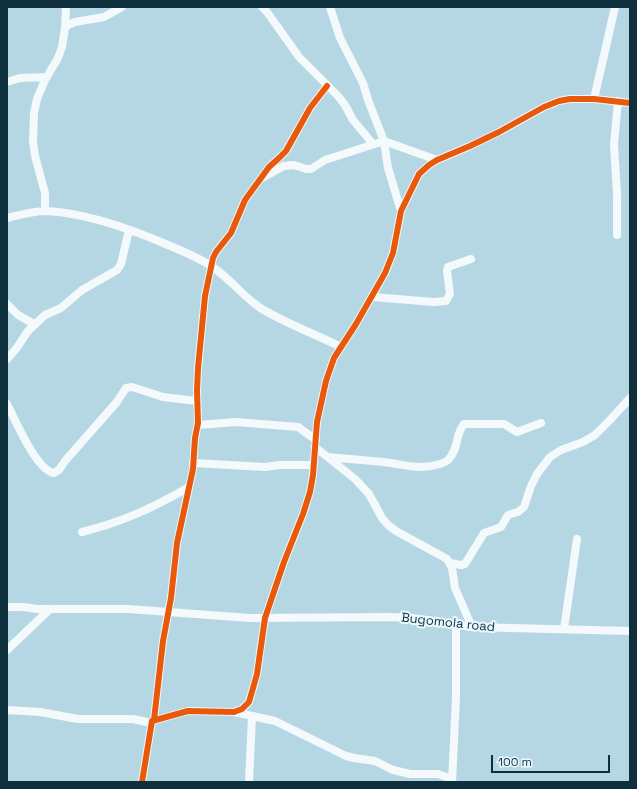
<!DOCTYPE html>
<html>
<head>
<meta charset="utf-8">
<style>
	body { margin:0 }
	#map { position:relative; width:637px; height:789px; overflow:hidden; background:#b5d7e4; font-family:"Space Grotesk",sans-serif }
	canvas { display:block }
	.frame { position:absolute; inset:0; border:8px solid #0e303c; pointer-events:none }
	.scale { position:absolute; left:491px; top:755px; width:119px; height:18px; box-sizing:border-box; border:2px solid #0e303c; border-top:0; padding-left:5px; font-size:12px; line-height:14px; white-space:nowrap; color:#0e303c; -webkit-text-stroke:3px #eaf9ff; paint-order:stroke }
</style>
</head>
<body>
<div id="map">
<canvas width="637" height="789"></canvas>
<div class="frame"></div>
<div class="scale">100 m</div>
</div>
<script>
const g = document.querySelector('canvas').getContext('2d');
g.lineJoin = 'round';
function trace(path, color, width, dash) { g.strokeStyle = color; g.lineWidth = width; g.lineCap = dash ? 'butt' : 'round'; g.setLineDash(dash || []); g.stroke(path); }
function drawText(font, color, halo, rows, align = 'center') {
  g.font = font + ' "Space Grotesk",sans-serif'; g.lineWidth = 4; g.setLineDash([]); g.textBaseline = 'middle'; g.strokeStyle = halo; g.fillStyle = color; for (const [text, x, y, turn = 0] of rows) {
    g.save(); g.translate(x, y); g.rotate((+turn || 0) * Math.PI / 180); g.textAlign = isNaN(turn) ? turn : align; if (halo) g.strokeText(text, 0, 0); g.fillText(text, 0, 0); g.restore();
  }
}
const minor = new Path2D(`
	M262,7L267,12L299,57L338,96L345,105L353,120L373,144
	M330,7L340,38L363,83L368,100L384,141L388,168L401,211
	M65,28L66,7
	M7,82L20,78L47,77
	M594,99L615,7
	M262,178L284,166L294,165L306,169H311L325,160L384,141L437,160
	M45,211V193L35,156L33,141L34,113L37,99L45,80L58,58L62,47L65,28L68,25L75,22L104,17L122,7
	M7,218C19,215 33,211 46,211C86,213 131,229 168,245C182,251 198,257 211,266C230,278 243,297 262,309C287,324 315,334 341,347
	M617,235V194L614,144L618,101
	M372,297L434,302L446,301L450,294L447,271L448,267L471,259
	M7,304L18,315L34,324
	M7,359L16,349L28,331L45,315L61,308L82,290L117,270L121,264L129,230
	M7,404C15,419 36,470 54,473L59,470L65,461L116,403L126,388L132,387L163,397L197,401
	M198,425L236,422L298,427L316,440
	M315,447L355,479L369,494L382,518L388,525L396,531L447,559L452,568L455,588L472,627
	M328,457C346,459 365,460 383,462C405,464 417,471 440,464C443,463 446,462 448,460C459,450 455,434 464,424H504L517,432L541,423
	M193,463L265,467L280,465H314
	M82,532C122,522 153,508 189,487
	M450,563L461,565L465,564L484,533L501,527L508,515L518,512L524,507L531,486L537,474L550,457L561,450L583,442L595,435L610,420L630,398
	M7,607H23L37,609H128L250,618L391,617L412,618L472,627L630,631
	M564,629L577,539
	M7,650L50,609
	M7,710L40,712L78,719H133L151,723
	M234,712L275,721L346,756L354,758L375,761L393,770L410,774H438L452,779
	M154,720L163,641L171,598L177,543L193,469L195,438L198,423L197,390L198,368L205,296L213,258L216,252L231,233L245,200L269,167L279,158L286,151L310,108L327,86
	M142,782L152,721L188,711L234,712L242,709L249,702L257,674L265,618L284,562L303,514L310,492L313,475L317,422L326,381L334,358L356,324L385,273L393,253L401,211L419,174L429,165L437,160L470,146L499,132L544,107L559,101L570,99H594L630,103
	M249,782L252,716
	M452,782L456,698V624`);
const cycleway = new Path2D(`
	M154,720L163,641L171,598L177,543L193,469L195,438L198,423L197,390L198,368L205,296L213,258L216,252L231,233L245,200L269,167L279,158L286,151L310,108L327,86
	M142,782L152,721L188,711L234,712L242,709L249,702L257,674L265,618L284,562L303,514L310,492L313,475L317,422L326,381L334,358L356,324L385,273L393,253L401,211L419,174L429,165L437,160L470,146L499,132L544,107L559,101L570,99H594L630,103`);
const streetNames = [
	["Bugomola road",448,623,6]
];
trace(minor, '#f4f9fb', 8);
trace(cycleway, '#e8590c', 6);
drawText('13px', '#0e303c', '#eaf9ff', streetNames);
</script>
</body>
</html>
